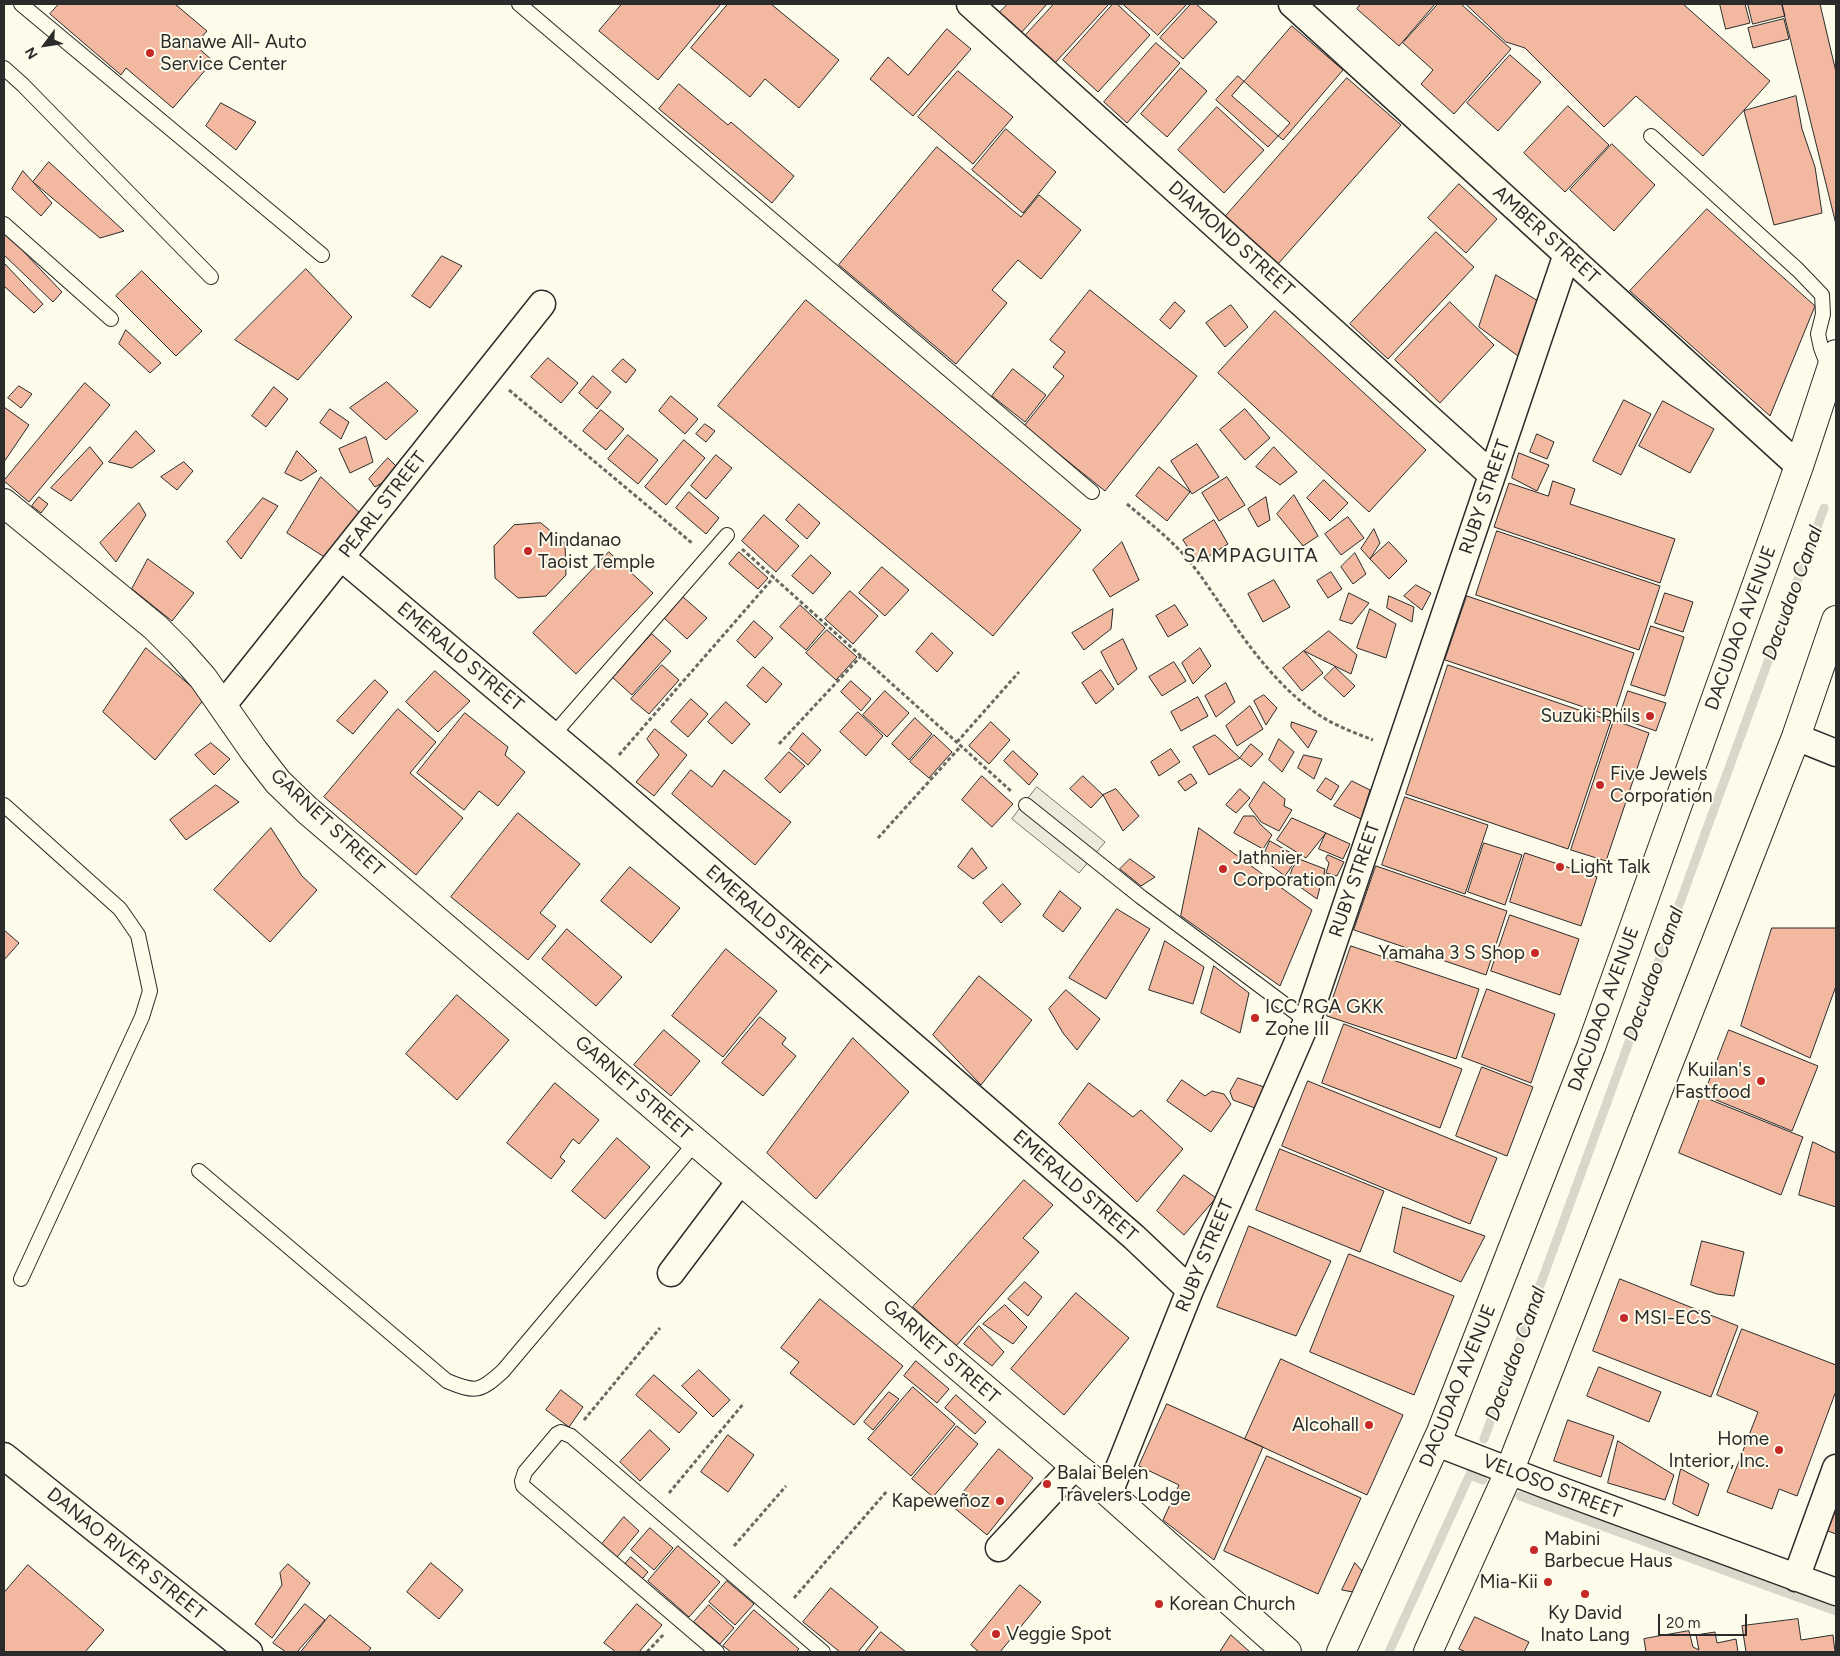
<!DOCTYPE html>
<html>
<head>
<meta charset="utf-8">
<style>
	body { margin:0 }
	#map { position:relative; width:1840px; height:1656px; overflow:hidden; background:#fdfbea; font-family:Figtree,sans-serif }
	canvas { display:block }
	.frame { position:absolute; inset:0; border:5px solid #2b2b2b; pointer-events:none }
	.north { position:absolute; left:20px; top:20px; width:50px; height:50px; -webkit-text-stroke:4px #fdfbea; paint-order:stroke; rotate:239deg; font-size:14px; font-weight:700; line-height:20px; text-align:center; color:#2b2b2b }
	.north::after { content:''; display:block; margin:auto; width:18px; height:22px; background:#2b2b2b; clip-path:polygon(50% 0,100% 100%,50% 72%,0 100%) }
	.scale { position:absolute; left:1658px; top:1614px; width:89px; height:22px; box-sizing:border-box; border:2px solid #2b2b2b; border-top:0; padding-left:6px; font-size:15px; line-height:18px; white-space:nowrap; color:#2b2b2b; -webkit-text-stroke:4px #fdfbea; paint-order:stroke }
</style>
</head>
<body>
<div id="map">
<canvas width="1840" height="1656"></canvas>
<div class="frame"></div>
<div class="north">N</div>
<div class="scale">20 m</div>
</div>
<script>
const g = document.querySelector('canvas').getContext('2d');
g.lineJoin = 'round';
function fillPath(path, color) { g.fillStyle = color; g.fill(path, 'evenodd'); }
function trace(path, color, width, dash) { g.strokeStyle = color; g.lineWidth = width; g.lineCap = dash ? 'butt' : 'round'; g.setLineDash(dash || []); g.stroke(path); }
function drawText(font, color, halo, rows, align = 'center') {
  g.font = font + ' Figtree,sans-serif'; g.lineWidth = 4; g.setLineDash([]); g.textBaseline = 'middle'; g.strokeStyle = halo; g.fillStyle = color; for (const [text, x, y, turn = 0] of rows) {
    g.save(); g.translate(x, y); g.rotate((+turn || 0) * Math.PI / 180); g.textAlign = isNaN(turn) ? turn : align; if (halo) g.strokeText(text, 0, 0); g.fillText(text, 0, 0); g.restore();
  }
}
const green = new Path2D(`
	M1037,787L1105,842L1079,873L1012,819Z`);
const stream = new Path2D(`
	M1484,1439L1824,508
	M1470,1475L1483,1480
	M1520,1496L1836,1611
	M1389,1652L1471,1472`);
const building = new Path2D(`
	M59,4H175L207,31L195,45L213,61L173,108L126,68L121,75L50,14Z
	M622,4H721L658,80L599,31Z
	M728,4H771L839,60L799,108L765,79L750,97L691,48Z
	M1008,4H1047L1021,33L999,13Z
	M1054,4H1109L1054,64L1024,37Z
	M1113,4H1117L1150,35L1098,92L1063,60Z
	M1123,4H1187L1158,35Z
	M1191,4H1196L1217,22L1183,59L1160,38Z
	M1361,4H1435L1399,46L1357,9Z
	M1438,4H1461L1511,49L1454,114L1421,84L1433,70L1403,43Z
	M1466,4H1683L1770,81L1703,156L1636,96L1604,127L1525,48L1506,42Z
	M1720,4H1745L1750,23L1726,29Z
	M1748,4H1782L1785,16L1753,24Z
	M1782,4H1820L1836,72V224Z
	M1784,19L1789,39L1753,48L1748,28Z
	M1292,26L1343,70L1283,140L1232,96Z
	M947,29L971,49L913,116L870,79L888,57L908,75Z
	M1156,43L1180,63L1127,123L1104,102Z
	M1510,55L1541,82L1498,131L1467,103Z
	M1181,68L1207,91L1167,137L1141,114Z
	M958,71L1013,117L973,164L918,117Z
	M1238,76L1290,123L1268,147L1216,100Z
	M1347,78L1401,125L1278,264L1225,217Z
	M679,84L728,125L731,122L794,176L772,203L659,109Z
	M1796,96L1802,129L1815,167L1822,213L1774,225L1744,111Z
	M221,103L256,122L236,150L206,126Z
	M1568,106L1609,145L1565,192L1524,153Z
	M1217,107L1264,150L1224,193L1178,150Z
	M1006,129L1056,172L1023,213L972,170Z
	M1612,144L1655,185L1614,231L1570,190Z
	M937,147L1021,217L1039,195L1081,230L1041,279L1018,260L992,290L1007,303L956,364L839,265Z
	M49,162L124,231L100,238L33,182Z
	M23,171L52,203L41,216L12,189Z
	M1459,184L1497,219L1466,253L1428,218Z
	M1707,209L1815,306L1770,416L1630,291Z
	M4,231L62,292L53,302L4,255Z
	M1436,232L1474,267L1388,359L1350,324Z
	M442,256L462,266L430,308L412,296Z
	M4,263L43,304L34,313L4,286Z
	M306,269L352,317L298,380L235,340Z
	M142,271L202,331L176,356L116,296Z
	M1496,275L1538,301L1518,356L1479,327Z
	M1090,290L1197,376L1105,491L1024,426L1064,376L1053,367L1065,352L1050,340Z
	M806,300L1081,530L993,636L718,406Z
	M1175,302L1185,311L1170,329L1160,320Z
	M1450,302L1494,345L1440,403L1395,360Z
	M1231,305L1248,327L1225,347L1206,323Z
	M1275,311L1426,450L1369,512L1218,373Z
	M126,330L161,363L150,373L119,344Z
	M548,358L578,383L561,403L531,377Z
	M623,359L636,370L626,383L612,371Z
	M1013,369L1046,395L1025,422L992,396Z
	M593,376L611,392L597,409L579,393Z
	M387,382L418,411L386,440L350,408Z
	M85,383L110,405L29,502L4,481Z
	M19,386L32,394L21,408L8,398Z
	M274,387L288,399L266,427L252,416Z
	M671,396L698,419L685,434L659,411Z
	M1624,400L1651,414L1621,475L1593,461Z
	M1663,401L1714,429L1690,473L1639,446Z
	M4,407L29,425L4,462Z
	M330,409L349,422L341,439L320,423Z
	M1245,409L1270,438L1245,460L1220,430Z
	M601,410L624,429L606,450L583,431Z
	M705,424L715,431L706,442L696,434Z
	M136,431L155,451L132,468L109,462Z
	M1537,434L1554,442L1547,459L1530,452Z
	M628,435L658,460L638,484L608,459Z
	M366,437L373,462L350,473L339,449Z
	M684,440L705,458L666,505L645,487Z
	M1197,444L1219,477L1192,494L1171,461Z
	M90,447L103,463L71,501L51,488Z
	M1274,447L1297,472L1280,485L1256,467Z
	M297,451L317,471L301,481L285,473Z
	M1519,453L1549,465L1537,491L1512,478Z
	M716,455L732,468L706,499L691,486Z
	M388,458L402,472L375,487L369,479Z
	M184,462L193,471L177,490L161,477Z
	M1159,467L1190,492L1167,521L1136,496Z
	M321,477L361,514L326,558L287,533Z
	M1227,477L1245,505L1219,521L1202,493Z
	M1324,480L1348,503L1330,521L1307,498Z
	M1553,481L1575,489L1570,504L1675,539L1660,583L1494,527L1509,483L1548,496Z
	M689,492L719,518L706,534L676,508Z
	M1294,495L1318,536L1303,546L1277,514Z
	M39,497L48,504L41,513L32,506Z
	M1266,497L1270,520L1258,527L1248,509Z
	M263,498L278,506L241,559L227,542Z
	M139,503L146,515L116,562L100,543Z
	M799,504L820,523L807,539L786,520Z
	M764,515L799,546L776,572L742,541Z
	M1348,517L1364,538L1341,555L1325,534Z
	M1214,520L1228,544L1198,563L1183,540Z
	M541,523L565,543L566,575L546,596L518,598L495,578L494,546L514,525Z
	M1374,529L1380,543L1370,559L1361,549Z
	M1497,531L1660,586L1639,650L1476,595Z
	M1122,542L1139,580L1110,597L1093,570Z
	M1389,542L1407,561L1389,579L1370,559Z
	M609,552L653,593L576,674L533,633Z
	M739,552L768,578L758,589L729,564Z
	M1355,553L1366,574L1353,584L1341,567Z
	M811,555L831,573L813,594L792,576Z
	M148,559L194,593L172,621L132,589Z
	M882,567L909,590L885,616L859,593Z
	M1331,572L1342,589L1328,598L1317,581Z
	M1274,580L1290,607L1263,622L1248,594Z
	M1416,585L1431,593L1422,610L1404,596Z
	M850,591L878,616L853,644L825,619Z
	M1349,593L1369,603L1352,624L1340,620Z
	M1665,593L1693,602L1683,632L1655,623Z
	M1389,596L1414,607L1412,622L1387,608Z
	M1467,596L1634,653L1613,717L1445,660Z
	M683,597L707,618L687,639L664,618Z
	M800,605L825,628L806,650L780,627Z
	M1175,605L1188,625L1168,637L1156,616Z
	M1113,609L1111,629L1084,650L1072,633Z
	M1370,609L1396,624L1386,658L1357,648Z
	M754,621L773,638L755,658L737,641Z
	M1651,626L1684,637L1665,696L1631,685Z
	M827,630L857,657L836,680L806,653Z
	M1329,631L1357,655L1351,674L1304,651Z
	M932,633L953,653L937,672L916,652Z
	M652,634L671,651L632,695L612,677Z
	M1123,639L1137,669L1118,685L1101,652Z
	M146,648L205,698L155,760L103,712Z
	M1200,648L1211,666L1193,684L1182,663Z
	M1304,651L1323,673L1302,691L1283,668Z
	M1174,662L1186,681L1162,696L1149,677Z
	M662,665L679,680L649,714L631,699Z
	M1448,665L1611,721L1568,849L1406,794Z
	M763,667L782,684L766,703L747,686Z
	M1335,667L1355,686L1344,697L1324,678Z
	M1101,670L1114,689L1096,704L1082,683Z
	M435,671L470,701L438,732L406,702Z
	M375,680L388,692L353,734L337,721Z
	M851,681L871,699L861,711L841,692Z
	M1226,683L1235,702L1216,717L1205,696Z
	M885,691L909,713L887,737L863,715Z
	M1628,691L1666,703L1656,731L1619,718Z
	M1264,695L1277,708L1266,725L1254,701Z
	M1198,697L1208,716L1181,731L1171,712Z
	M691,699L708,714L688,737L671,722Z
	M726,702L750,724L732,744L708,722Z
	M1250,706L1263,729L1237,746L1226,726Z
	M398,709L436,742L410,773L463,818L416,875L324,797Z
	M858,712L883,736L866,756L840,732Z
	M465,713L508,747L505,755L525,772L498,806L479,791L464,810L417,773Z
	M915,718L932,734L909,760L892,744Z
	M1614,720L1649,733L1606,861L1571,850Z
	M991,722L1010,740L989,764L969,746Z
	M1292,722L1317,731L1308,748L1291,727Z
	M655,729L687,755L654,796L636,782L659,755L647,739Z
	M803,733L821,750L808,765L790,749Z
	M934,735L952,752L929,778L910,762Z
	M1215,735L1240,758L1209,775L1193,747Z
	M1279,739L1294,752L1282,772L1269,760Z
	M211,743L230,759L214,775L195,755Z
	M1251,744L1263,754L1251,767L1240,758Z
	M1171,749L1180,762L1159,776L1151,762Z
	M1013,751L1038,774L1029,785L1004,761Z
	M789,752L805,766L780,793L765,779Z
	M1304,755L1322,759L1314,779L1298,768Z
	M691,770L712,787L724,770L791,822L755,865L672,794Z
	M1191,774L1197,783L1185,791L1178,782Z
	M982,776L1013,804L992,827L962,800Z
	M1083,776L1103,795L1091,808L1070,789Z
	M1326,778L1339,786L1331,800L1317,791Z
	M1352,781L1370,790L1361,819L1334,806Z
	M1264,782L1285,799L1284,806L1292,810L1279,831L1261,822L1249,806Z
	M216,785L239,802L186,840L170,820Z
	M1116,789L1139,816L1123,831L1103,795Z
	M1240,789L1250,798L1236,813L1226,805Z
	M1405,797L1488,825L1465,894L1382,865Z
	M518,813L580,864L540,913L556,926L528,960L451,897Z
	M1244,816H1254L1260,824L1272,835L1263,849L1234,833Z
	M1292,818L1326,833L1306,858L1277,840Z
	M271,828L302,876L317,890L270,942L214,890Z
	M1199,828L1312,910L1280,986L1181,916Z
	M1326,833L1350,844L1343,859L1319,849Z
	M1270,841L1298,857L1285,876L1262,859Z
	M1484,843L1522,855L1505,905L1468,892Z
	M972,848L987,868L973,879L958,867Z
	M1525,853L1597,877L1581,926L1510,902Z
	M1328,855L1344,862L1337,876L1326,873L1329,863L1326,859Z
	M1130,859L1155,877L1141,886L1120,869Z
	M1299,859L1325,869L1324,874L1334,877L1331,885L1321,883L1317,899L1289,879L1292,869Z
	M1376,866L1507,911L1486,975L1354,930Z
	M630,867L680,908L651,943L601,901Z
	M1003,884L1021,904L1001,923L983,903Z
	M1060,891L1081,908L1063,932L1043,916Z
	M1117,909L1150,929L1106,999L1069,978Z
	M1510,915L1579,939L1560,995L1491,971Z
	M1772,928H1836V986L1810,1058L1741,1026Z
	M567,929L622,977L596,1006L542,959Z
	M4,930L19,943L4,960Z
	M1165,941L1204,967L1193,1004L1149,990Z
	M1351,946L1479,989L1456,1059L1327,1016Z
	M726,949L777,991L723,1057L672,1016Z
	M1214,966L1249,993L1240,1033L1201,1013Z
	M979,976L1032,1020L981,1085L933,1035Z
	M1487,989L1555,1014L1531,1083L1462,1057Z
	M1066,990L1100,1019L1077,1050L1063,1033L1049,1009Z
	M457,995L509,1040L457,1100L406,1054Z
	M760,1017L786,1038L782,1044L796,1056L763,1096L722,1063Z
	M1344,1024L1462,1069L1440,1128L1322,1083Z
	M664,1030L700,1061L671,1096L634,1065Z
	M1729,1030L1818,1066L1792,1131L1704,1095Z
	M853,1038L909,1092L816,1199L767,1153Z
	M1482,1067L1533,1087L1507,1156L1456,1136Z
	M1238,1078L1267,1088L1255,1108L1233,1100L1230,1092Z
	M1182,1080L1205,1096L1212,1091L1224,1094L1231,1104L1211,1132L1167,1101Z
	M1308,1081L1497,1158L1470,1224L1282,1146Z
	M555,1083L599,1120L579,1144L573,1139L560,1157L565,1161L551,1179L507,1143Z
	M1089,1083L1133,1117L1141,1110L1183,1149L1137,1202L1059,1124Z
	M1701,1096L1803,1137L1781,1195L1679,1153Z
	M617,1138L650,1167L605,1219L572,1191Z
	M1813,1142L1836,1153V1207L1799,1195Z
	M1280,1149L1384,1191L1360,1252L1256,1210Z
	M1184,1175L1216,1198L1184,1235L1157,1211Z
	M1024,1180L1053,1205L1023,1238L1039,1252L956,1346L913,1307Z
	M1403,1207L1485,1236L1461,1282L1394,1252Z
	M1249,1226L1331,1261L1296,1336L1217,1307Z
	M1702,1241L1744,1252L1734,1296L1717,1294L1691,1285Z
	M1349,1254L1454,1296L1414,1395L1310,1352Z
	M1620,1279L1738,1326L1711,1397L1593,1351Z
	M1025,1282L1042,1297L1028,1316L1008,1299Z
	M1076,1293L1129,1338L1064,1415L1011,1369Z
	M820,1299L903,1366L854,1425L790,1373L799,1362L781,1348Z
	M1005,1305L1027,1327L1013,1344L983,1324Z
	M979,1326L1004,1352L992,1366L964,1344Z
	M1742,1329L1836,1365V1391L1797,1496L1779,1489L1772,1509L1727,1492L1758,1412L1717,1395Z
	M1281,1359L1403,1415L1367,1495L1245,1439Z
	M916,1361L949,1389L937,1403L904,1376Z
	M1599,1367L1661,1392L1649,1422L1587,1396Z
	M699,1370L730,1400L713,1417L682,1386Z
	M654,1375L697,1413L679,1433L636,1395Z
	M913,1387L955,1424L911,1476L868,1439Z
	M561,1390L583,1407L569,1427L546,1410Z
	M889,1392L899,1399L873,1430L864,1422Z
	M956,1395L986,1422L975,1434L945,1408Z
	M1167,1404L1263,1447L1214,1560L1163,1520L1179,1485L1139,1466Z
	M1568,1420L1614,1436L1601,1477L1554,1461Z
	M957,1426L978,1444L933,1497L912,1479Z
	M650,1430L670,1449L640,1481L620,1462Z
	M728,1435L754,1455L728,1492L701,1472Z
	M1618,1441L1674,1475L1665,1500L1608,1483Z
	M999,1449L1033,1478L987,1535L952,1506Z
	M1267,1456L1361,1498L1318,1594L1224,1551Z
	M1681,1469L1709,1484L1698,1516L1673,1504Z
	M1836,1509V1534L1828,1531Z
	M624,1517L639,1531L617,1557L602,1544Z
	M650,1528L673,1548L654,1570L631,1550Z
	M678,1546L720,1582L689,1617L648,1581Z
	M631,1557L648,1572L638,1584L621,1569Z
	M431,1563L463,1590L439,1619L407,1592Z
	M1355,1563L1363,1572L1353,1592L1342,1590Z
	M288,1564L310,1583L272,1638L255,1624L282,1585L280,1573Z
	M28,1565L104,1630L85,1652H4V1593Z
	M727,1581L754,1604L735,1625L709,1602Z
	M1020,1585L1041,1602L1000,1652H979L971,1645Z
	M831,1588L878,1627L858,1652H840L803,1622Z
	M305,1604L325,1620L297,1652H286L273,1643Z
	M637,1604L662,1625L639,1652H616L604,1643Z
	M709,1605L734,1628L720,1644L694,1622Z
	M754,1610L799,1649L796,1652H731L723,1646Z
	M330,1615L371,1648L368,1652H301Z
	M1475,1617L1529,1642L1524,1652H1466L1459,1649Z
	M1798,1619L1801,1640L1833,1635L1835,1652H1746L1742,1626Z
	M1689,1631L1693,1647L1699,1650L1696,1635L1715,1632L1717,1643L1736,1639L1738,1652H1646L1644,1639Z
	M881,1632L906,1652H865Z
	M1231,1635L1250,1652H1220Z`);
const path = new Path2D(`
	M509,390L692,543
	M1127,504C1147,521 1167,536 1184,555C1201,574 1214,596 1229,617C1251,650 1280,687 1312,710C1330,724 1353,732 1373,740
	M742,549L1011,791
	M957,742L1019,672
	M779,744L861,656
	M619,755L774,577
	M878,838L961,746
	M584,1420L660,1328
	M669,1493L744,1403
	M734,1546L786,1486
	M794,1598L887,1491
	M647,1652L664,1634`);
const service = new Path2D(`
	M21,4L322,255
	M519,4L1092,492
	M4,68L23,85L211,277
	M1651,136L1798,270L1822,295L1823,314L1818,334L1821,348L1829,369
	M4,224L111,319
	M553,735L727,535
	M4,805L120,909L138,935L150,991L142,1017L21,1279
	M1026,805L1141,897L1307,1021
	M199,1171L447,1381C476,1393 480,1392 503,1371L696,1142
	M717,1652L523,1486L522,1481L525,1472L557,1434L561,1432L571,1436L823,1652`);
const minor = new Path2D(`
	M970,4L1492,475
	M1292,4L1799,466
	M341,557L601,776L1134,1237L1190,1290
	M223,705L542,304
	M1796,737L1836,753
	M671,1273L741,1180
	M1437,1443L1546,1485L1836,1592
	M4,1456L249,1652
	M1109,1493L1190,1290L1307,1021L1567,254
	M999,1548L1075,1466
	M1796,1578L1836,1468`);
const tertiary = new Path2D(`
	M4,503L155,627L179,651L203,678L254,751L278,782L307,810L1075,1466L1109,1493L1287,1652`);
const secondary = new Path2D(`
	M1341,1652L1441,1432L1591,1047L1799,466L1836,354
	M1428,1652L1509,1472L1796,737L1836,620`);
const markers = [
	[150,53,5,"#c62828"],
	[528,551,5,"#c62828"],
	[1650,716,5,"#c62828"],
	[1600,785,5,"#c62828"],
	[1560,867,5,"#c62828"],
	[1223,869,5,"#c62828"],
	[1535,953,5,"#c62828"],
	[1255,1018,5,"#c62828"],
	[1761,1081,5,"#c62828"],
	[1624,1318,5,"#c62828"],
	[1369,1425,5,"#c62828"],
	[1779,1450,5,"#c62828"],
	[1047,1484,5,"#c62828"],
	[1000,1501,5,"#c62828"],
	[1534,1550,5,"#c62828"],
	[1548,1582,5,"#c62828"],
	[1585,1594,5,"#c62828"],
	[1159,1604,5,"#c62828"],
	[996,1634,5,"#c62828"]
];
const poiNames = [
	["Banawe All- Auto",160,42],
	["Service Center",160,64],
	["Mindanao",538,540],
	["Taoist Temple",538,562],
	["Suzuki Phils",1640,716,"right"],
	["Five Jewels",1610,774],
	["Corporation",1610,796],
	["Jathnier",1233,858],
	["Corporation",1233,880],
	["Light Talk",1570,867],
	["Yamaha 3 S Shop",1525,953,"right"],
	["ICC RGA GKK",1265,1007],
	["Zone III",1265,1029],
	["Kuilan's",1751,1070,"right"],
	["Fastfood",1751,1092,"right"],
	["MSI-ECS",1634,1318],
	["Alcohall",1359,1425,"right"],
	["Home",1769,1439,"right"],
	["Interior, Inc.",1769,1461,"right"],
	["Balai Belen",1057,1473],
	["Travelers Lodge",1057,1495],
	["Kapeweñoz",990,1501,"right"],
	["Mabini",1544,1539],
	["Barbecue Haus",1544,1561],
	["Mia-Kii",1538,1582,"right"],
	["Korean Church",1169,1604],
	["Ky David",1585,1613,"center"],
	["Inato Lang",1585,1635,"center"],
	["Veggie Spot",1006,1634]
];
const streetNames = [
	["AMBER STREET",1546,235,42],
	["DIAMOND STREET",1231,239,42],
	["RUBY STREET",1485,497,-71],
	["PEARL STREET",383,505,-52],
	["DACUDAO AVENUE",1741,628,-70],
	["EMERALD STREET",460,657,40],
	["GARNET STREET",327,823,43],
	["RUBY STREET",1355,880,-71],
	["EMERALD STREET",768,921,41],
	["DACUDAO AVENUE",1604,1009,-70],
	["GARNET STREET",633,1088,41],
	["EMERALD STREET",1075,1186,41],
	["RUBY STREET",1205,1256,-67],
	["GARNET STREET",941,1352,41],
	["DACUDAO AVENUE",1458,1386,-68],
	["VELOSO STREET",1552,1487,21],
	["DANAO RIVER STREET",126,1554,39]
];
const neighbourhoodNames = [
	["SAMPAGUITA",1251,556]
];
const waterNames = [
	["Dacudao Canal",1793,593,-70],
	["Dacudao Canal",1654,974,-70],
	["Dacudao Canal",1516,1354,-70]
];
fillPath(green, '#ecebdb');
trace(green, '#74746e', 1);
trace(stream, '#d8d7c9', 9);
fillPath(building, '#f2b8a0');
trace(building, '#2b2b2b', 1);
trace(service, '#2b2b2b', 16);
trace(minor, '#2b2b2b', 29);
trace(tertiary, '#2b2b2b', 30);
trace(secondary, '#2b2b2b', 30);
trace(path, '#6a6964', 3, [4, 2.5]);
trace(service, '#fdfbea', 14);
trace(minor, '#fdfbea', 26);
trace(tertiary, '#fdfbea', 28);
trace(secondary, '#fdfbea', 28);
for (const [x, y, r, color] of markers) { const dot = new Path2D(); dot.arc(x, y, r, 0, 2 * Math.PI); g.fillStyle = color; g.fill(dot); trace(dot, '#fdfbea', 2); }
drawText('19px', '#2b2b2b', '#fdfbea', poiNames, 'left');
drawText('19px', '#2b2b2b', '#fdfbea', streetNames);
g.letterSpacing = '1px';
drawText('20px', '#2b2b2b', '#fdfbea', neighbourhoodNames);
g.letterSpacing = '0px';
drawText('italic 20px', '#2b2b2b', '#fdfbea', waterNames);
</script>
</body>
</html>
